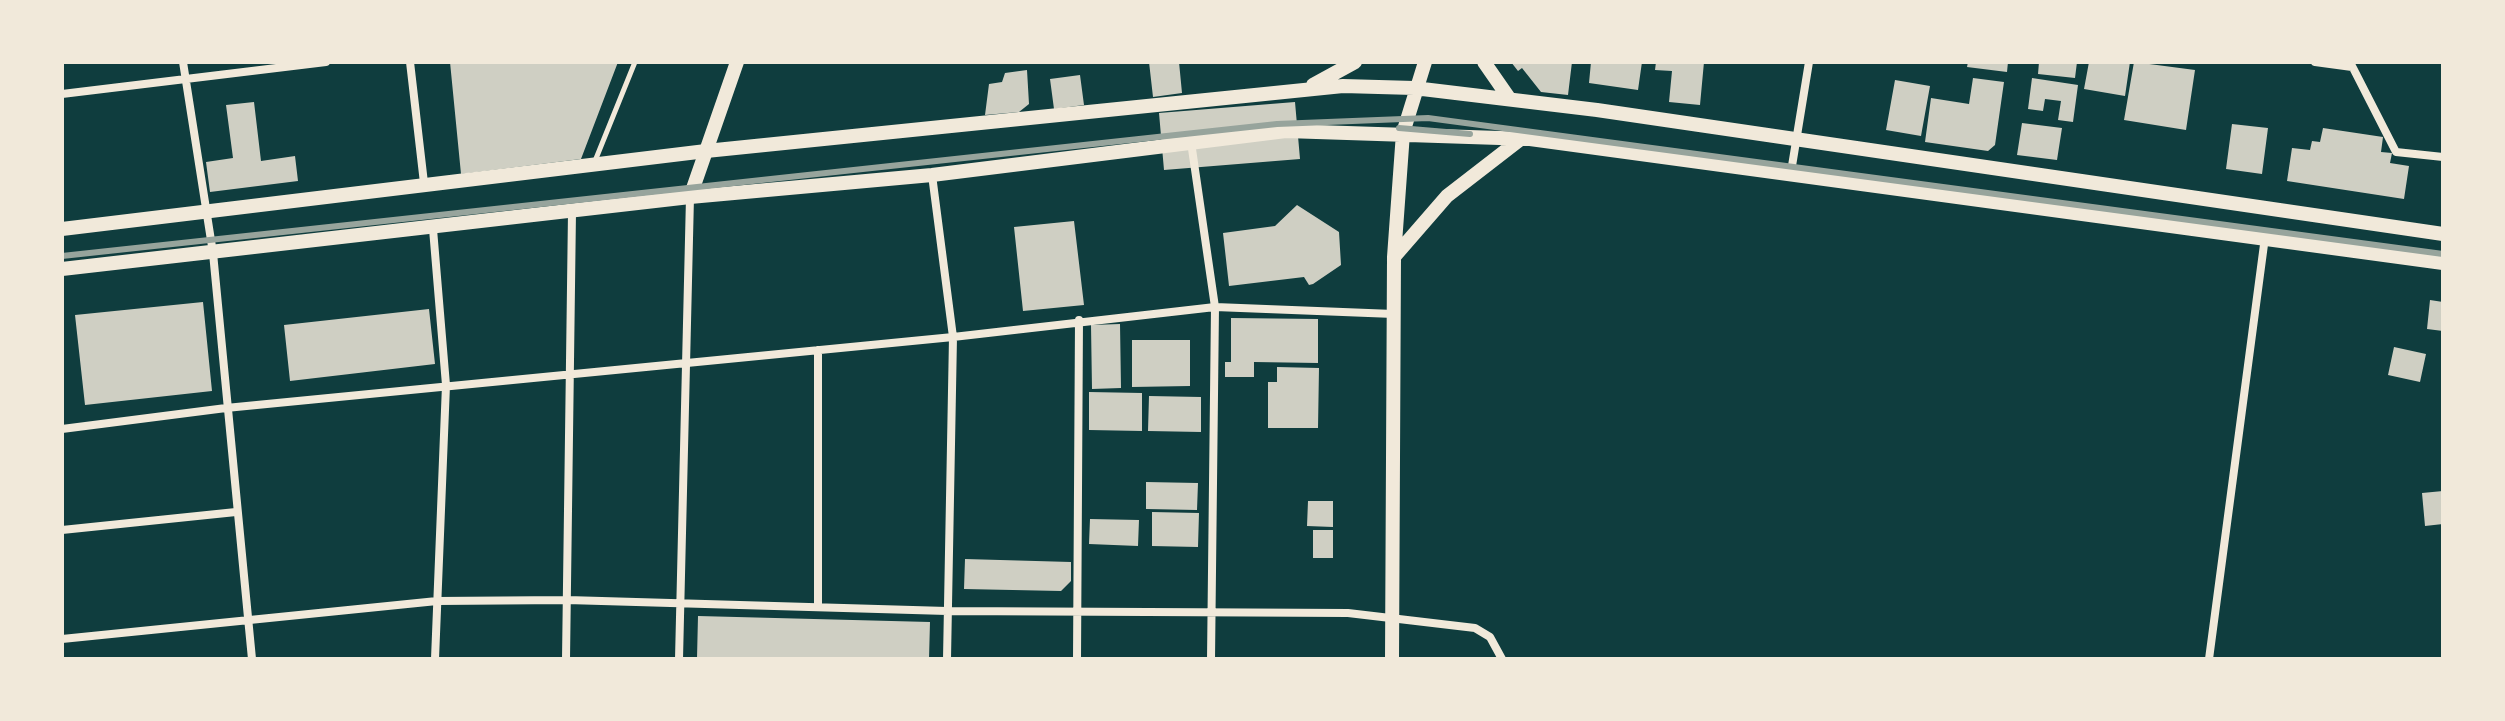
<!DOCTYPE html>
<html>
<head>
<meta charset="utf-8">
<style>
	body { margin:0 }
	#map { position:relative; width:2505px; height:721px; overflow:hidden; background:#0f3d3e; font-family:Jost,sans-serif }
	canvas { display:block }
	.frame { position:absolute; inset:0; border:64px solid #f1e9da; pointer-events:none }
</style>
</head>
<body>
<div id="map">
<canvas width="2505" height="721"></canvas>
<div class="frame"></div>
</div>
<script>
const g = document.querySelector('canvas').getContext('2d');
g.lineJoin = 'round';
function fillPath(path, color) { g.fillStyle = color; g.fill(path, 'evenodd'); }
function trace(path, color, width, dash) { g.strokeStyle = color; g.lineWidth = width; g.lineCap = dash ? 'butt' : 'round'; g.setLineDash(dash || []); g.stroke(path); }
const building = new Path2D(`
	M450,62H618L581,159L461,174Z
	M1149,62H1179L1182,93L1153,97Z
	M1511,62H1572L1568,95L1541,92L1522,68L1518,71Z
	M1591,62H1642L1638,90L1589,83Z
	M1656,62H1704L1700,105L1669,102L1672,71L1655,70Z
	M1968,62H2008L2007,72L1967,67Z
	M2039,62H2077L2075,78L2038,74Z
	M2089,62H2130L2125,96L2084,89Z
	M2134,62L2195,70L2186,130L2124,120Z
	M1027,70L1029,104L1019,112L985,115L989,84L1002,82L1005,73Z
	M1080,75L1084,105L1054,109L1050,79Z
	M1973,78L2004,82L1995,145L1988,151L1925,142L1931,98L1969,104Z
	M2032,78L2078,85L2073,122L2058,120L2061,101L2045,99L2043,111L2028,109Z
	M1895,80L1930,86L1921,136L1886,130Z
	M254,102L261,161L295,156L298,181L210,192L206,162L233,158L226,105Z
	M1295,102L1300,159L1164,170L1159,113Z
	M2022,123L2062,128L2057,160L2017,155Z
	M2232,124L2268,128L2262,174L2226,169Z
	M2323,128L2383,137L2381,152L2392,153L2390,163L2409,166L2404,199L2287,181L2292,148L2310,150L2312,141L2320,142Z
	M1297,205L1339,232L1341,265L1313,284L1309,285L1304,277L1229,286L1223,233L1275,226Z
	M1074,221L1084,305L1023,311L1014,227Z
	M2430,300L2443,302V331L2427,329Z
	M203,302L212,391L85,405L75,315Z
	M429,309L435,364L290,381L284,325Z
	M1231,318L1318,319V363L1254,362V377H1225V362H1231Z
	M1120,324L1121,388L1092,389L1091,325Z
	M1132,340H1190V386L1132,387Z
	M2394,347L2426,354L2420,382L2388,375Z
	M1277,367L1319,368L1318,428H1268V382H1277Z
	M1089,392L1142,393V431L1089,430Z
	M1149,396L1201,397V432L1148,431Z
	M1146,482L1198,483L1197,510L1146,509Z
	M2443,491V524L2425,526L2422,493Z
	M1308,501H1333V527L1307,526Z
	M1152,512L1199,513L1198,547L1152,546Z
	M1090,519L1139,520L1138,546L1089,544Z
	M1313,530H1333V558H1313Z
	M965,559L1071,562V581L1061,591L964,589Z
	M698,616L930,622L929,659L697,658Z`);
const service = new Path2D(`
	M595,161L635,62`);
const minor = new Path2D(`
	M183,62L213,253L252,659
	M410,62L424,183
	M2315,62L2352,67
	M2350,62L2396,152L2443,157
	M62,94L326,62
	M1191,142L1215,307L1211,659
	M1791,172L1809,62
	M932,175L953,337L947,659
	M433,229L446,385L435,659
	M818,350V605
	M62,429L226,408L953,337L1215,307L1394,314
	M62,530L236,512
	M62,639L437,601L567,600L947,611L1348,613L1475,628L1490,637L1502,659
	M566,659L572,212
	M679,659L690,197
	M1077,659L1079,320
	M2209,659L2265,237`);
const tertiary = new Path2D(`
	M690,197L737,62`);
const secondary = new Path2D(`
	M1484,62L1509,98
	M1313,85L1355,62
	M62,229L706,151L1343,86L1414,88L1597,110L2443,234
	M1394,257L1447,196L1522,138
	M62,269L690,197L932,175L1286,131L1530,139L2443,263
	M1392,659L1394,257L1403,133L1425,62`);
const rail = new Path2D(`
	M1399,128L1470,134
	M62,256L1277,124L1428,118L2443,254`);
fillPath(building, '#cfcfc3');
trace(service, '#f1e9da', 5);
trace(minor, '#f1e9da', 8);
trace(tertiary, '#f1e9da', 14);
trace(secondary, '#f1e9da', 14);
trace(rail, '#97a49c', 6);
</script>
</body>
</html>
